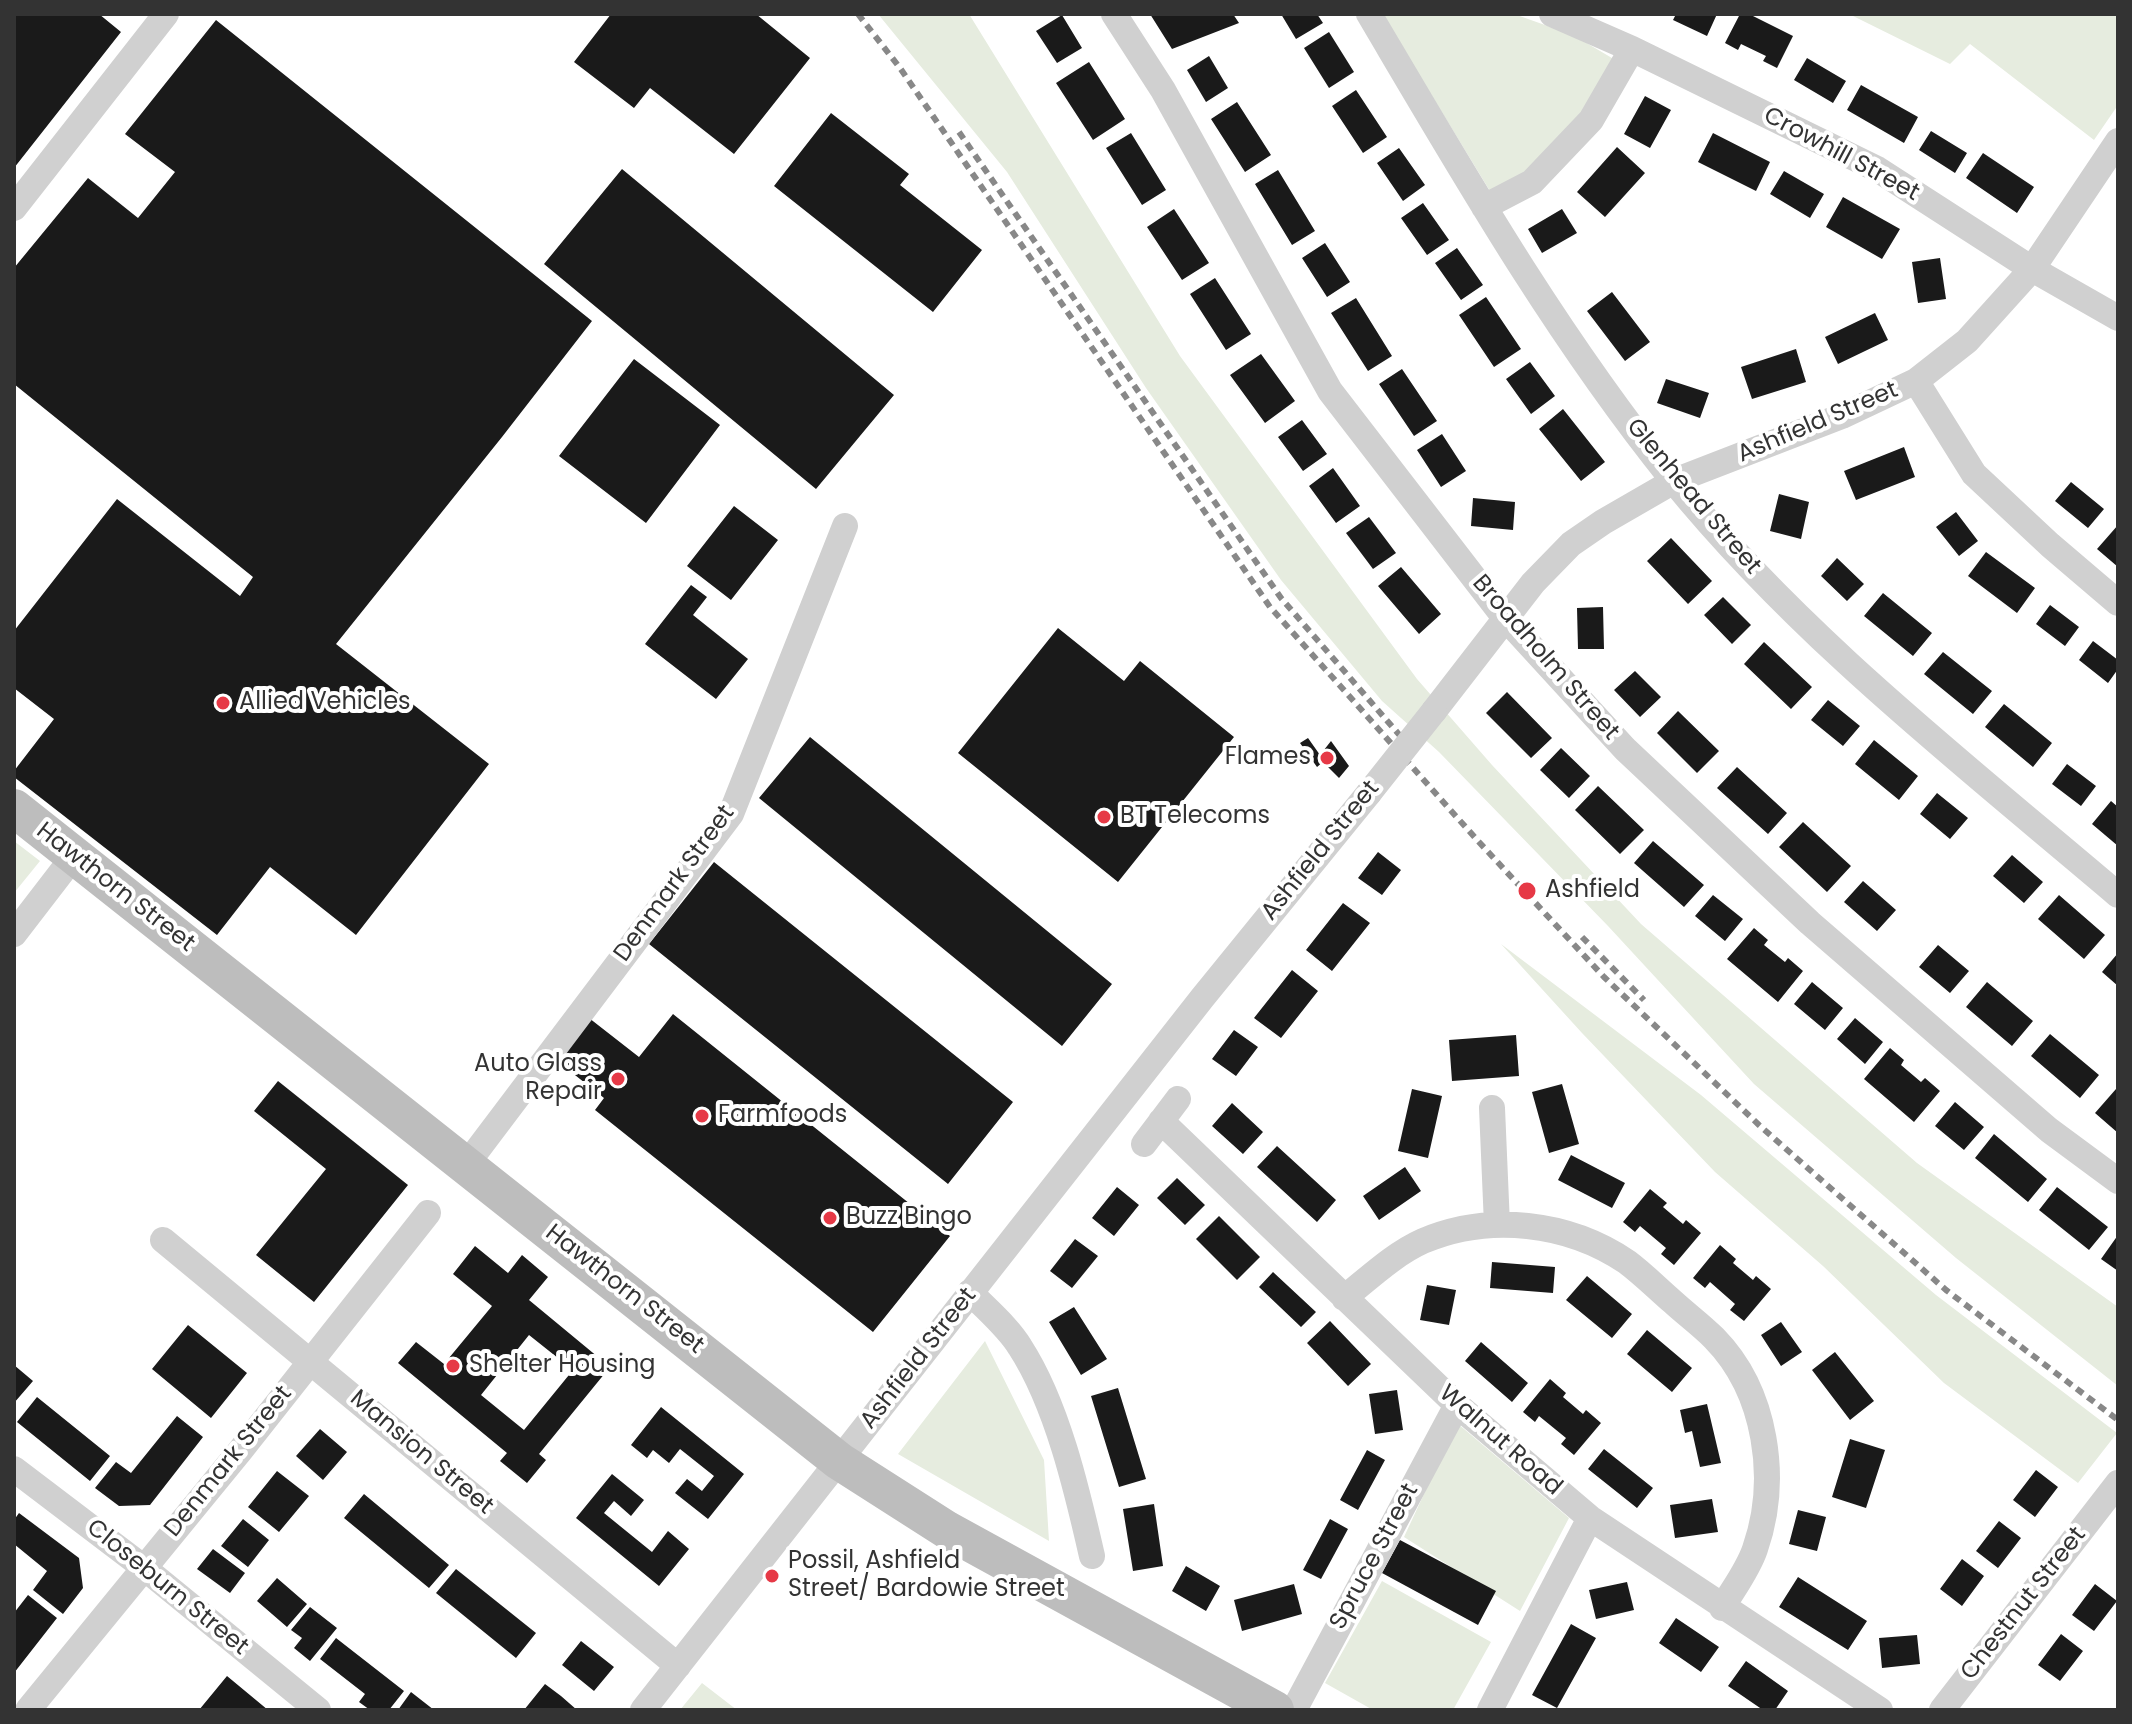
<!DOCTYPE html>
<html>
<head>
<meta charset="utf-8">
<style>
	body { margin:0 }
	#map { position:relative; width:2132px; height:1724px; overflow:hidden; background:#fff; font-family:Poppins,sans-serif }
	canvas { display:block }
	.frame { position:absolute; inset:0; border:16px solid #333; pointer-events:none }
</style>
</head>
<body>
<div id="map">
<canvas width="2132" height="1724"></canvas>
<div class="frame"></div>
</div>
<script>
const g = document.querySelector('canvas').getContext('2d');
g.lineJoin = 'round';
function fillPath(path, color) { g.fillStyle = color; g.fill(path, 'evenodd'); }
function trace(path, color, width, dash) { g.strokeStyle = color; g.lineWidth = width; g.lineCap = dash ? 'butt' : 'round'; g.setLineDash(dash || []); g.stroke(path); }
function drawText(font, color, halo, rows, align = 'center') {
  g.font = font + ' Poppins,sans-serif'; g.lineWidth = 8; g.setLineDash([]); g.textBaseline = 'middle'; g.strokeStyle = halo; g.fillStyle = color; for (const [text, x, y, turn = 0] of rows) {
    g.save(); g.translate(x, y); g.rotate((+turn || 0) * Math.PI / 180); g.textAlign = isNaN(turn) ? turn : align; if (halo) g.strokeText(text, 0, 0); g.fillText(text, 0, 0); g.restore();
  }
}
const green = new Path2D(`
	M878,14H969L1180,356L1417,679L1492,765L1641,924L1917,1163L2118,1307V1386L1956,1258L1754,1084L1608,926L1439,752L1382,701L1281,580L1146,388L1007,172Z
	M1382,14H1514L1573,35L1617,61L1590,114L1538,167L1493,196Z
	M1849,14H2118V105L2094,140L1970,44L1950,64Z
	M14,841L40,861L14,893Z
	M1501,944L1701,1095L1936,1295L2117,1433L2078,1483L1944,1383L1823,1266L1715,1172L1582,1033Z
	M985,1341L1044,1460L1049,1541L898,1454Z
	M1457,1423L1569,1518L1520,1611L1404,1537Z
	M1382,1581L1491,1642L1453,1710H1373L1325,1683Z
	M702,1683L737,1710H680Z`);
const building = new Path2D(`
	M14,14H99L121,32L14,168Z
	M611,14H756L810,58L734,154L650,88L634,108L574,62Z
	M1150,14H1233L1239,23L1172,49Z
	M1281,14H1317L1323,23L1296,39Z
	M1676,14H1717L1707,36L1673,20Z
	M1740,14H1749L1793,36L1777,68L1763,61L1766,56L1741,44L1738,50L1725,43Z
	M1062,15L1082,48L1057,63L1036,31Z
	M216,20L592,321L502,437L336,644L489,764L356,935L270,867L217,935L14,777V771L54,719L14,688V631L117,499L240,596L253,577L14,384V268L88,178L138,218L175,172L125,134Z
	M1329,32L1354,72L1329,88L1304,48Z
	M1209,56L1228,88L1206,102L1187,70Z
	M1807,58L1846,81L1833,103L1794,80Z
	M1089,62L1125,119L1093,140L1056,83Z
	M1861,85L1918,117L1904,143L1847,110Z
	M1356,90L1387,137L1363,153L1332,106Z
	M1645,96L1671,110L1650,148L1624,134Z
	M1237,102L1271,155L1245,172L1211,119Z
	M831,113L909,174L900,185L982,250L933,312L774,186Z
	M1931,131L1967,153L1955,173L1919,150Z
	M1131,133L1166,190L1142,205L1106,148Z
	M1713,133L1770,162L1756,191L1698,162Z
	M1617,147L1645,173L1605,217L1577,192Z
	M1399,148L1425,185L1403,201L1377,163Z
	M1983,153L2034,187L2017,213L1966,178Z
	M622,169L894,395L816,489L544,264Z
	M1278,170L1315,231L1292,245L1255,184Z
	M1784,171L1824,194L1810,218L1770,194Z
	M1843,197L1900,229L1882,259L1826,227Z
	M1423,203L1449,240L1427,255L1401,218Z
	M1174,209L1209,263L1182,280L1147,227Z
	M1562,209L1577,233L1542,253L1528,229Z
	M1325,243L1350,282L1327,297L1302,258Z
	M1457,248L1483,285L1461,300L1435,263Z
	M1940,258L1946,299L1918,303L1912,262Z
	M1215,278L1251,334L1226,350L1190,294Z
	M1612,292L1650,342L1625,361L1587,311Z
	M1486,297L1521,349L1494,367L1459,315Z
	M1356,298L1392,356L1368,371L1331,313Z
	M1875,313L1888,340L1838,364L1825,337Z
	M1796,349L1806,382L1752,399L1741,367Z
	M1261,354L1295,401L1265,423L1230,375Z
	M634,359L720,425L646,523L559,456Z
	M1530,362L1555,396L1531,414L1506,379Z
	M1402,369L1437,421L1414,436L1379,384Z
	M1666,379L1709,393L1700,418L1657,403Z
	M1563,409L1605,462L1581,481L1539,429Z
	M1302,420L1327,454L1303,471L1278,437Z
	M1442,434L1466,471L1441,487L1417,450Z
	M1904,447L1915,477L1856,500L1844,471Z
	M1333,468L1360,506L1336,523L1309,486Z
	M2071,482L2104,509L2088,528L2055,501Z
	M1779,494L1809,502L1801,539L1770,531Z
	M1473,498L1515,502L1513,530L1471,526Z
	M734,506L778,540L731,600L687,566Z
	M1956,512L1978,541L1959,556L1936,527Z
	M1369,517L1396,553L1373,569L1346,533Z
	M2118,525V567L2097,549Z
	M1671,538L1712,581L1688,604L1647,561Z
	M1986,552L2035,588L2017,613L1968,576Z
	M1837,558L1864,584L1847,601L1821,576Z
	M1401,567L1441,614L1419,634L1378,586Z
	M691,585L707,597L693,615L748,659L716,699L645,644Z
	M1883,593L1932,633L1913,656L1864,616Z
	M1723,597L1751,625L1732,644L1704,615Z
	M2050,605L2079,627L2065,646L2036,624Z
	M1603,607L1604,649H1578L1577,608Z
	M1058,628L1124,681L1140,661L1234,737L1118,882L958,753Z
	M2093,641L2118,660V669L2108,683L2079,660Z
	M1764,642L1812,687L1791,709L1744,664Z
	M1943,652L1992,691L1973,714L1924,674Z
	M1635,671L1661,697L1640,717L1614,690Z
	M1507,692L1552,738L1531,758L1486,713Z
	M1828,700L1860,726L1843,746L1811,720Z
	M2004,704L2052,743L2033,767L1985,727Z
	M1678,711L1719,751L1697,773L1657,733Z
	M810,737L1112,984L1062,1046L759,798Z
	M1308,738L1320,755L1331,741L1349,766L1339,778L1323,762L1317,767L1300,743Z
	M1874,740L1918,776L1899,800L1855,764Z
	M1561,748L1590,776L1569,798L1540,770Z
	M2067,764L2096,786L2081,806L2052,784Z
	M1737,767L1787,813L1768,834L1717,788Z
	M1598,786L1644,830L1620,854L1575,810Z
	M1937,793L1968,818L1950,839L1920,814Z
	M2111,801L2118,807V846L2092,824Z
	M1803,822L1851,866L1827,892L1779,847Z
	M1653,841L1704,885L1684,907L1634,863Z
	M1378,852L1401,870L1382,895L1358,878Z
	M2012,855L2043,882L2024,903L1993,876Z
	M714,862L1013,1102L948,1184L649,944Z
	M1863,881L1896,910L1877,931L1844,902Z
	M1713,895L1743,919L1725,941L1695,916Z
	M2059,895L2105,935L2084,959L2038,919Z
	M1343,903L1370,923L1332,971L1306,950Z
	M1754,928L1768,940L1764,945L1785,962L1788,958L1803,971L1778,1002L1727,959Z
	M1938,945L1969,971L1950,993L1919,967Z
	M2118,953V986L2102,972Z
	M1292,970L1318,991L1281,1038L1254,1018Z
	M1812,982L1843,1008L1825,1030L1794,1004Z
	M1987,982L2033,1021L2012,1046L1966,1007Z
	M673,1014L950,1236L873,1332L595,1110L604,1098L556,1060L589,1018L639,1057Z
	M1855,1018L1883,1042L1865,1064L1837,1039Z
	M1234,1030L1258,1047L1236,1076L1212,1059Z
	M2050,1034L2099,1075L2080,1098L2031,1056Z
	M1516,1035L1519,1076L1452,1081L1449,1040Z
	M1890,1048L1904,1060L1901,1065L1921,1082L1925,1078L1940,1091L1914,1122L1864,1079Z
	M278,1081L408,1185L314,1302L256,1255L326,1169L254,1111Z
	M1562,1084L1579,1144L1549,1153L1532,1092Z
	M1412,1089L1442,1096L1428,1158L1398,1151Z
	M2116,1089L2118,1091V1133L2095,1113Z
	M1955,1102L1984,1127L1964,1150L1935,1126Z
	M1232,1103L1263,1132L1243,1154L1212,1126Z
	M1994,1134L2047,1179L2028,1202L1975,1158Z
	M1277,1146L1336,1200L1317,1222L1257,1167Z
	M1571,1155L1625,1183L1612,1208L1558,1180Z
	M1405,1167L1421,1191L1379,1220L1363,1196Z
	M1177,1178L1205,1205L1185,1225L1157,1198Z
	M1117,1187L1139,1205L1114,1236L1092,1218Z
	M2057,1187L2108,1227L2089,1250L2039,1210Z
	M1650,1189L1667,1203L1663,1207L1683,1224L1686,1220L1701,1233L1674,1265L1661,1254L1666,1248L1640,1226L1635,1232L1623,1222Z
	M1219,1216L1260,1257L1237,1280L1196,1239Z
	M2118,1235V1271L2101,1259Z
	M1075,1239L1098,1256L1072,1288L1050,1271Z
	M1720,1245L1736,1259L1733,1263L1753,1280L1756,1276L1771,1289L1744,1321L1730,1310L1735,1304L1710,1282L1705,1288L1693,1278Z
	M475,1246L508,1273L522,1255L548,1277L529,1300L610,1367L539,1454L546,1460L527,1483L500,1461L507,1453L398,1363L416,1342L444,1364L492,1306L453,1274ZM529,1335L573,1370L524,1430L481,1395Z
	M1492,1262L1555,1267L1553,1293L1490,1288Z
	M1273,1272L1316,1312L1301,1327L1259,1287Z
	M1587,1276L1632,1314L1612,1338L1566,1300Z
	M1427,1285L1456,1290L1449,1325L1420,1320Z
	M1074,1307L1107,1359L1081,1375L1049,1322Z
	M1330,1321L1371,1364L1348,1386L1307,1343Z
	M1781,1322L1802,1352L1781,1366L1761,1335Z
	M188,1325L247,1373L211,1418L152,1369Z
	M1647,1330L1692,1368L1672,1392L1627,1354Z
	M1481,1342L1528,1383L1512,1402L1465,1361Z
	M1835,1352L1874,1401L1850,1420L1812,1370Z
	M14,1365L33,1381L14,1403Z
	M1550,1379L1566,1393L1563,1397L1583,1414L1586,1410L1601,1423L1574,1455L1561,1444L1566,1438L1539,1416L1535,1422L1523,1412Z
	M1118,1388L1146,1479L1119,1487L1091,1396Z
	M1397,1390L1403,1430L1375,1434L1369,1394Z
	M37,1397L110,1456L90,1481L17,1422Z
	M1707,1404L1721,1463L1700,1467L1692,1431L1685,1433L1680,1410Z
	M661,1407L744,1474L708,1519L675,1493L687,1479L702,1491L714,1476L680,1449L669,1463L653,1450L647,1458L631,1445Z
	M177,1416L203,1437L150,1505L119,1506L95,1488L116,1462L131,1473Z
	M320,1429L347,1452L323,1480L296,1456Z
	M1850,1439L1885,1450L1866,1508L1832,1497Z
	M1604,1449L1653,1488L1637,1508L1588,1469Z
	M1367,1450L1385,1460L1358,1510L1340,1500Z
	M2036,1470L2058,1487L2035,1517L2013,1500Z
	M277,1471L309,1496L279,1532L248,1507Z
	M612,1474L644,1500L631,1516L614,1501L604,1513L652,1552L668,1531L689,1549L659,1586L576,1518Z
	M364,1494L449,1565L429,1588L344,1518Z
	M1712,1499L1718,1532L1675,1538L1670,1505Z
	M1154,1504L1163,1566L1133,1571L1123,1509Z
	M1798,1510L1826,1517L1817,1551L1789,1544Z
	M19,1513L79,1558L83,1588L63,1614L33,1590L47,1571L14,1544V1520Z
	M243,1519L269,1540L248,1567L221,1546Z
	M1330,1519L1348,1529L1321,1579L1303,1570Z
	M1999,1521L2021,1538L1998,1568L1976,1551Z
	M1400,1540L1496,1591L1478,1625L1382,1573Z
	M213,1549L245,1573L230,1593L197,1569Z
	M1962,1559L1984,1576L1962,1606L1940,1589Z
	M1186,1566L1220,1586L1206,1611L1172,1591Z
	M456,1569L536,1633L516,1658L436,1593Z
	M1798,1577L1867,1621L1848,1650L1779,1607Z
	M277,1578L307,1604L287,1627L257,1601Z
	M1627,1582L1634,1610L1596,1619L1589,1590Z
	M1294,1584L1302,1614L1242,1631L1234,1600Z
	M2095,1584L2117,1601L2094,1631L2072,1615Z
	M28,1595L57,1618L14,1673V1613Z
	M310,1607L337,1628L310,1661L294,1648L302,1638L291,1630Z
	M1676,1618L1719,1647L1701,1672L1659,1643Z
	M1571,1624L1596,1638L1557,1708L1532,1695Z
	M2061,1634L2083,1651L2060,1681L2038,1665Z
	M1917,1635L1920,1664L1882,1668L1879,1638Z
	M336,1638L404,1691L389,1710H370L359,1702L365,1694L320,1659Z
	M581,1641L614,1667L594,1691L562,1665Z
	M1746,1661L1788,1691L1775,1710H1763L1728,1686Z
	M227,1676L268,1710H199Z
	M545,1684L561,1696L577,1710H524Z
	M411,1692L434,1710H398Z`);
const street = new Path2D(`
	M1114,14L1163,90L1330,391L1505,618L1625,749L1810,923L2049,1130L2118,1181
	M1369,14C1463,173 1556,335 1672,479C1800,637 1964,764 2118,895
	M1552,14L1632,49L1877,169L2032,269L2118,318
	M1484,207L1532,182L1591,120L1632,49
	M14,208L166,14
	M1916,381L1974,474L2050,545L2118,603
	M1434,711L1533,583L1571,544L1603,522L1674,481L1842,416L1916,381L1967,341L2032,269L2118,141
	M14,934L74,856
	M1492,1108L1497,1225
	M1161,1121L1457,1405L1590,1518L1880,1710
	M1144,1144L1178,1099
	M466,1165L731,814L845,526
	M163,1240L678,1666
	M970,1292C986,1309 1008,1327 1020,1347C1057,1404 1077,1490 1092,1556
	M1344,1298C1369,1278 1394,1254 1423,1241C1489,1213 1568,1222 1627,1262C1643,1274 1658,1289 1673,1302C1686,1314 1701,1325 1714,1338C1767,1392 1779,1480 1755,1549C1748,1570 1733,1589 1722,1608
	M14,1469L143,1567L318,1710
	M28,1710L240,1451L428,1213
	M643,1710L1203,997L1369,793
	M1294,1710L1457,1405
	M1490,1710L1590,1518
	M1942,1710L2118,1483`);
const secondary = new Path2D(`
	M14,808L839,1461L947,1530L1275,1710`);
const rail = new Path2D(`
	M858,14L900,68L1270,607L1478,841L1604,977L1759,1125L1946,1290L2118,1420
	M959,132L1281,598L1402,738
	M1582,937L1644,1000`);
const streetBridge = new Path2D(`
	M1369,793L1434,711`);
const markers = [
	[223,703,8,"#e63946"],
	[1327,758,8,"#e63946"],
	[1104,817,8,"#e63946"],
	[1527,891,10,"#e63946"],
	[618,1079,8,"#e63946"],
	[702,1116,8,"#e63946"],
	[830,1218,8,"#e63946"],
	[453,1366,8,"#e63946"],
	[772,1576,8,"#e63946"]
];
const streetNames = [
	["Crowhill Street",1841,155,28],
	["Ashfield Street",1818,423,-23],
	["Glenhead Street",1693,497,50],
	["Broadholm Street",1545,658,49],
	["Ashfield Street",1321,851,-51],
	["Denmark Street",675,884,-54],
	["Hawthorn Street",115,888,38],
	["Hawthorn Street",624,1290,38],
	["Ashfield Street",919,1359,-52],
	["Walnut Road",1500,1441,41],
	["Mansion Street",421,1453,40],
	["Denmark Street",229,1462,-51],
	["Spruce Street",1375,1557,-62],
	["Closeburn Street",167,1588,39],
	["Chestnut Street",2024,1604,-52]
];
const poiNames = [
	["Allied Vehicles",239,703],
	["Flames",1311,758,"right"],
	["BT Telecoms",1120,817],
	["Ashfield",1545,891],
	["Auto Glass",602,1065,"right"],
	["Repair",602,1093,"right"],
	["Farmfoods",718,1116],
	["Buzz Bingo",846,1218],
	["Shelter Housing",469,1366],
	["Possil, Ashfield",788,1562],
	["Street/ Bardowie Street",788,1590]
];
fillPath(green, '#e6ecdf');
fillPath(building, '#1a1a1a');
trace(street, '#d0d0d0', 26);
trace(secondary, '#bdbdbd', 38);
trace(rail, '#888', 6, [8, 6]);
trace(streetBridge, '#d0d0d0', 26);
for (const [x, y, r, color] of markers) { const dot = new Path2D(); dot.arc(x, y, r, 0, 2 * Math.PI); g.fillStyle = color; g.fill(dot); trace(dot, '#fff', 3); }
drawText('24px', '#333', '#fff', streetNames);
drawText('24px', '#333', '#fff', poiNames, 'left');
</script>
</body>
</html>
